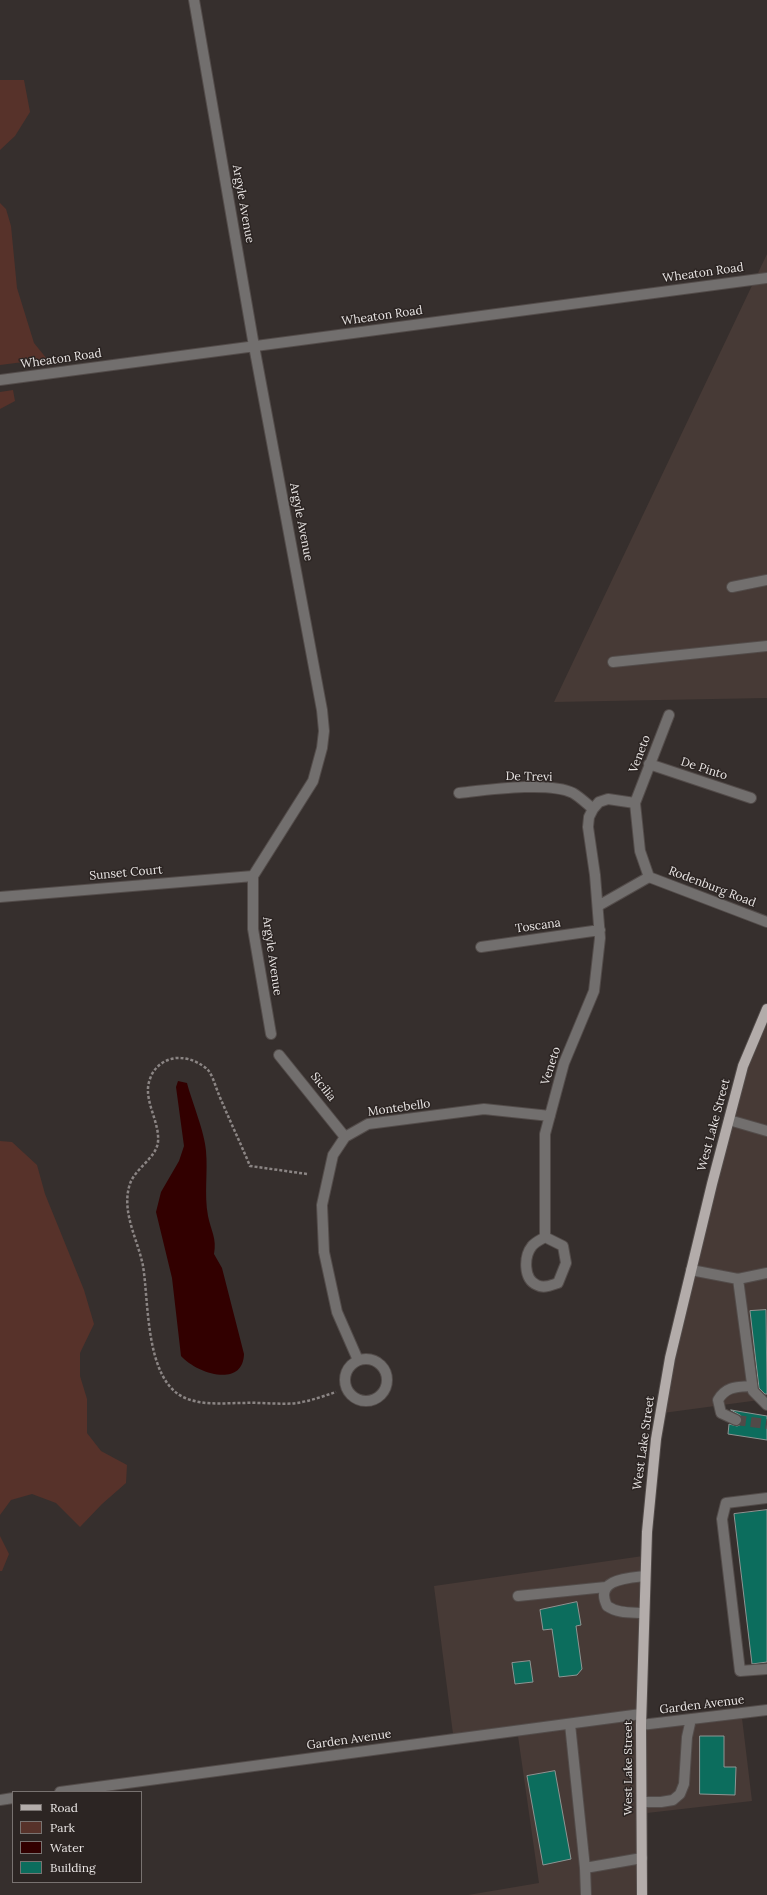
<!DOCTYPE html>
<html>
<head>
<meta charset="utf-8">
<style>
	body { margin:0 }
	#map { position:relative; width:767px; height:1895px; overflow:hidden; background:#362f2d; font-family:Lora,serif }
	canvas { display:block }
	.legend { position:absolute; left:12px; top:1791px; width:130px; height:92px; box-sizing:border-box; background:#2c2523; border:1px solid #787270; margin:0; padding:5px 7px; list-style:none; font-size:12px; color:#e9e5e4 }
	.legend li { display:flex; align-items:center; gap:8px; height:20px }
	.legend b { width:20px; border:1px solid #787270 }
</style>
</head>
<body>
<div id="map">
<canvas width="767" height="1895"></canvas>
<ul class="legend">
<li><b style="height:5px;background:#b3acaa"></b>Road</li>
<li><b style="height:11px;background:#57322a"></b>Park</li>
<li><b style="height:11px;background:#320000"></b>Water</li>
<li><b style="height:11px;background:#0c6d5d"></b>Building</li>
</ul>
</div>
<script>
const g = document.querySelector('canvas').getContext('2d');
g.lineJoin = 'round';
function fillPath(path, color) { g.fillStyle = color; g.fill(path, 'evenodd'); }
function trace(path, color, width, dash) { g.strokeStyle = color; g.lineWidth = width; g.lineCap = dash ? 'butt' : 'round'; g.setLineDash(dash || []); g.stroke(path); }
function drawText(font, color, halo, rows, align = 'center') {
  g.font = font + ' Lora,serif'; g.lineWidth = 3; g.setLineDash([]); g.textBaseline = 'middle'; g.strokeStyle = halo; g.fillStyle = color; for (const [text, x, y, turn = 0] of rows) {
    g.save(); g.translate(x, y); g.rotate((+turn || 0) * Math.PI / 180); g.textAlign = isNaN(turn) ? turn : align; if (halo) g.strokeText(text, 0, 0); g.fillText(text, 0, 0); g.restore();
  }
}
const built = new Path2D(`
	M767,254V698L554,702Z
	M767,1023V1399L663,1413L696,1265L747,1071Z
	M643,1556L637,1711L453,1734L434,1586Z
	M637,1718V1895H468L539,1883L518,1736Z
	M742,1718L752,1801L647,1813L646,1728Z`);
const green = new Path2D(`
	M0,80H24L30,112L15,136L0,150Z
	M0,203L6,209L11,226L17,288L34,343L47,359L0,365Z
	M13,390L15,401L0,409V392Z
	M0,1141L12,1142L37,1165L45,1194L84,1290L94,1324L80,1353V1376L87,1399V1433L101,1451L127,1465L126,1483L102,1504L80,1527L56,1503L32,1494L11,1500L0,1515Z
	M0,1536L9,1554L2,1571H0Z`);
const water = new Path2D(`
	M178,1081L187,1083C192,1102 205,1133 206,1151C208,1172 204,1194 208,1216C211,1231 217,1238 214,1254L222,1268L244,1354C243,1389 196,1373 181,1356L172,1278L156,1212L161,1192L179,1161L184,1146L176,1087Z`);
const building = new Path2D(`
	M766,1310L767,1394H765L759,1388L750,1311Z
	M731,1410L767,1416V1440L728,1434L729,1424L737,1426L740,1425L742,1420L741,1416Z
	M767,1510V1662L752,1664L734,1514Z
	M577,1602L581,1625L576,1626L582,1669L577,1675L559,1677L552,1629L543,1630L540,1610Z
	M530,1661L533,1682L515,1684L512,1663Z
	M700,1736H724V1767H736L735,1795L700,1794Z
	M555,1771L571,1859L543,1865L527,1776Z`);
const minorTunnel = new Path2D(`
	M736,1420L767,1424`);
const path = new Path2D(`
	M307,1174L250,1166C240,1142 229,1119 219,1095C216,1088 213,1076 208,1070C202,1064 190,1058 181,1058C167,1057 154,1066 150,1079C142,1099 160,1121 158,1142C156,1159 133,1169 129,1187C122,1214 138,1240 143,1266C149,1302 145,1378 183,1397C202,1406 223,1403 243,1403C261,1402 280,1405 297,1403C310,1401 324,1396 336,1392`);
const minor = new Path2D(`
	M194,0L254,346L322,710L324,731L322,748L313,781L253,876V929L271,1034
	M0,380L767,278
	M732,587L767,580
	M613,662L767,646
	M649,764L751,798
	M459,793C487,790 549,781 573,793C580,797 587,804 593,809
	M635,803L640,851L649,877
	M649,877L767,922
	M0,897L253,876
	M598,906L649,877
	M481,947L600,930
	M279,1055L345,1137
	M729,1120L767,1131
	M545,1237L563,1246L566,1263L558,1283C551,1285 544,1289 537,1285C523,1279 524,1256 532,1246C535,1242 542,1239 545,1237V1134L564,1063L594,991L600,938L595,875L588,827L589,817L593,809L599,802L608,799L635,803L669,715
	M691,1270L738,1279L767,1273
	M738,1279L753,1391L767,1405
	M345 1380a21 21 0 1 1 42 0a21 21 0 1 1-42 0Z
	M358,1360L337,1312L324,1252L322,1205L333,1155L345,1137L368,1124L484,1109L550,1116
	M736,1420L721,1413L718,1400C726,1386 737,1387 752,1386
	M767,1498L726,1503L722,1519L740,1671L767,1669
	M518,1596L606,1587
	M644,1613C631,1612 619,1614 607,1606C594,1579 628,1578 645,1576
	M570,1724L585,1868L586,1895
	M641,1725L767,1710
	M60,1792L641,1714
	M0,1800L13,1798
	M642,1802H661L673,1800L680,1794L684,1784L687,1737L691,1719
	M585,1868L642,1858`);
const major = new Path2D(`
	M642,1895L641,1725L647,1532L656,1439L670,1358L712,1184L743,1066L767,1009`);
const streetNames = [
	["Argyle Avenue",243,204,80],
	["Wheaton Road",703,273,-8],
	["Wheaton Road",382,316,-8],
	["Wheaton Road",61,359,-8],
	["Argyle Avenue",301,522,79],
	["Veneto",640,754,-69],
	["De Pinto",704,769,18],
	["De Trevi",529,777,1],
	["Sunset Court",126,873,-5],
	["Rodenburg Road",712,887,21],
	["Toscana",538,926,-8],
	["Argyle Avenue",272,956,82],
	["Veneto",551,1066,-72],
	["Sicilia",323,1087,52],
	["Montebello",399,1108,-8],
	["West Lake Street",714,1125,-75],
	["West Lake Street",644,1443,-82],
	["Garden Avenue",702,1705,-7],
	["Garden Avenue",349,1740,-8],
	["West Lake Street",629,1768,-90]
];
fillPath(built, '#473a36');
fillPath(green, '#57322a');
fillPath(water, '#320000');
fillPath(building, '#0c6d5d');
trace(building, '#8d9593', 1);
trace(minorTunnel, '#514a48', 10, [10, 5]);
trace(minor, '#534c4a', 12);
trace(major, '#534c4a', 12);
trace(path, '#8b8584', 2.5, [3, 2]);
trace(minor, '#726f6e', 10);
trace(major, '#b3acaa', 10);
drawText('12px', '#e9e5e4', '#2c2523', streetNames);
</script>
</body>
</html>
